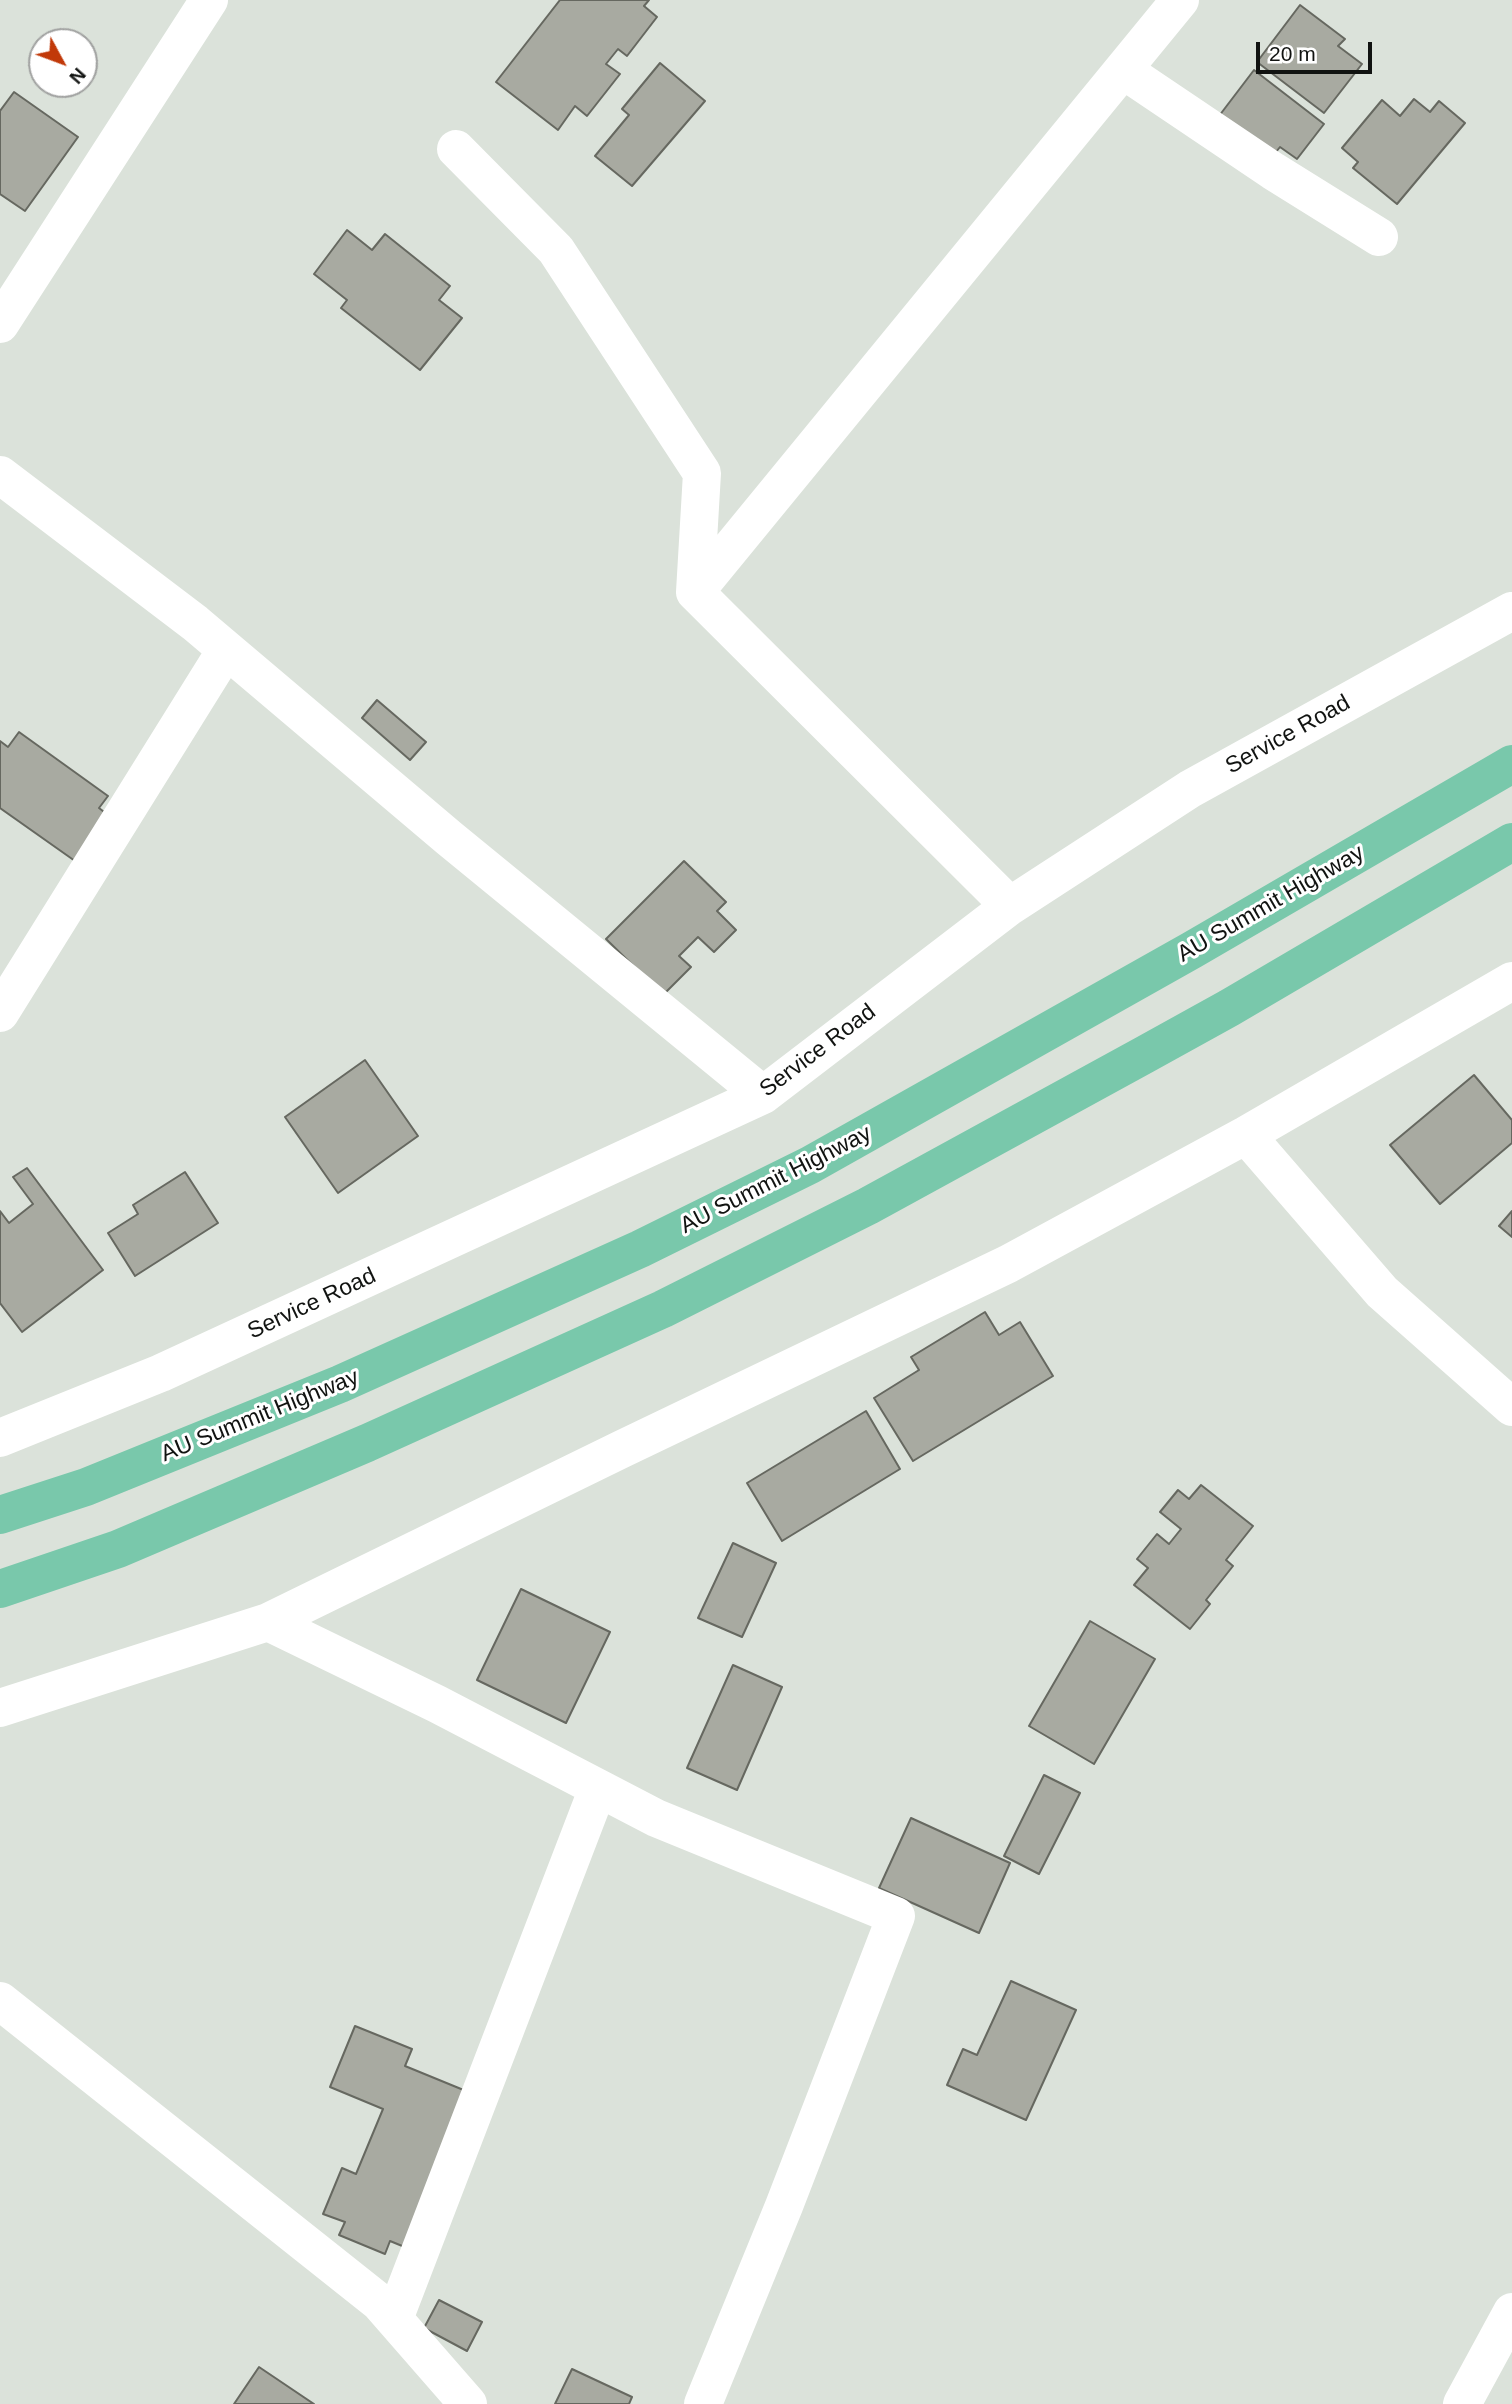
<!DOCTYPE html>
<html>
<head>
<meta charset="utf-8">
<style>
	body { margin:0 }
	#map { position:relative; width:1512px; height:2404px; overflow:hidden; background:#dbe2da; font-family:Helvetica,sans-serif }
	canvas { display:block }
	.north { position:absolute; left:28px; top:28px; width:70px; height:70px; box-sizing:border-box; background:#fff; border:2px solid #a0a1a0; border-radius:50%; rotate:131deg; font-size:19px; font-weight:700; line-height:28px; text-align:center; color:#111311 }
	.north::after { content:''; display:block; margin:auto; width:24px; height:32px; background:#c13909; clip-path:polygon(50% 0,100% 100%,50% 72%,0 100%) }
	.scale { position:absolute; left:1256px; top:42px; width:116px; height:32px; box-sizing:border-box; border:4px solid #111311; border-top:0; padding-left:9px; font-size:21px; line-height:24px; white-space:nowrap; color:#111311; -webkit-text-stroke:5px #fff; paint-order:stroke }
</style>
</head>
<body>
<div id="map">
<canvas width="1512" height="2404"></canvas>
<div class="north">N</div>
<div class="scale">20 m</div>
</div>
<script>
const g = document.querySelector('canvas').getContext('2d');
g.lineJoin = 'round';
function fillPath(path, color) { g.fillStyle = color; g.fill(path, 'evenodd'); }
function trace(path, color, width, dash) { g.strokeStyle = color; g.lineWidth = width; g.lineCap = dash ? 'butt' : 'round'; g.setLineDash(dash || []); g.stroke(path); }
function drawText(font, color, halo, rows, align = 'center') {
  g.font = font + ' Helvetica,sans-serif'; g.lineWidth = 6; g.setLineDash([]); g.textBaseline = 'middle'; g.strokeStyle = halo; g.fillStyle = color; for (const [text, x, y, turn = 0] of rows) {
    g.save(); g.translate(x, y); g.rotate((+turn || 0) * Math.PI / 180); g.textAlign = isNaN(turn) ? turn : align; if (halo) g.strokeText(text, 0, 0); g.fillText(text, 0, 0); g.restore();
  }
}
const building = new Path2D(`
	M560,0H649L644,6L657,17L627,56L618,49L606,64L620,74L587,116L575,106L558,130L496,82Z
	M1300,5L1345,39L1338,46L1362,64L1324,113L1257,62Z
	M660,63L705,101L632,186L595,156L629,115L622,109Z
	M1254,70L1324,124L1297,159L1280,147L1272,157L1219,116Z
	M14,92L78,137L25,211L0,194V111Z
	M1414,99L1430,112L1439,101L1465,123L1397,204L1353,168L1358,162L1342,148L1382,100L1400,116Z
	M347,230L372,250L385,234L450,286L439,300L462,318L420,370L341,308L347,300L314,274Z
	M377,700L426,742L410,760L362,718Z
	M19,732L108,796L99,808L108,815L75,861L0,808V741L8,747Z
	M684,861L726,902L717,911L736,930L714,952L698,937L679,956L691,967L663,995L606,939Z
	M365,1060L418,1136L338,1193L285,1117Z
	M1474,1075L1512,1120V1143L1440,1204L1390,1145Z
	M27,1168L103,1270L22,1332L0,1303V1211L9,1223L33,1204L13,1177Z
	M185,1172L218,1223L135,1276L108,1233L138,1214L133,1205Z
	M1512,1211V1237L1499,1226Z
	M985,1312L999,1335L1020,1322L1053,1376L913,1461L874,1398L919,1370L911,1357Z
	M866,1411L900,1469L782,1541L747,1483Z
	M1201,1485L1253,1526L1226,1560L1233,1566L1206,1600L1210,1604L1190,1629L1134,1585L1148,1568L1137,1559L1157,1534L1169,1544L1181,1529L1160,1512L1178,1490L1189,1499Z
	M733,1543L776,1563L742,1637L698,1618Z
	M521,1589L610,1632L566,1723L477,1680Z
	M1090,1621L1155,1659L1094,1764L1029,1726Z
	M733,1665L782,1687L737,1790L687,1768Z
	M1044,1775L1080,1793L1039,1874L1004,1856Z
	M911,1818L1010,1863L979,1933L879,1888Z
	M1011,1981L1076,2010L1026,2120L947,2085L963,2049L977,2055Z
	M355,2026L412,2049L405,2066L466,2091L412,2250L390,2241L385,2254L339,2235L345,2222L323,2214L342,2168L356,2174L383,2109L330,2087Z
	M439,2300L482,2322L467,2351L424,2328Z
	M259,2367L314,2404H234Z
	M572,2369L632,2397L629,2404H555Z`);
const street = new Path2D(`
	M1123,70L1273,171L1379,237
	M456,149L556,250L702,473L695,592L1010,906
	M0,324L209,0
	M0,475L195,623L449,838L763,1095
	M695,592L1180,0
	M0,1013L226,650
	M1246,1135L1382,1292L1512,1407
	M0,1438L161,1373L763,1095L1010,906L1190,789L1512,611
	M268,1622L437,1704L656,1818L896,1916L784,2206L703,2404
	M0,1708L268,1622L622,1449L1008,1264L1246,1135L1512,981
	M0,2001L379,2302L468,2404
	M394,2319L598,1788
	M1462,2404L1512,2312`);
const primary = new Path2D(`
	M0,1515L86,1487L340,1384L640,1249L810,1165L1192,950L1512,764
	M0,1589L118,1549L367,1443L663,1309L868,1206L1144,1055L1229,1008L1512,842`);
const streetNames = [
	["Service Road",1288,735,-29],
	["AU Summit Highway",1271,904,-30],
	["Service Road",818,1051,-37],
	["AU Summit Highway",776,1180,-27],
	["Service Road",312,1304,-25],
	["AU Summit Highway",260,1416,-22]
];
fillPath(building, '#a8aaa1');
trace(building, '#666860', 2);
trace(street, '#fff', 38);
trace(primary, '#79c8ab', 38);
drawText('23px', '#111311', '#fff', streetNames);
</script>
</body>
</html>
